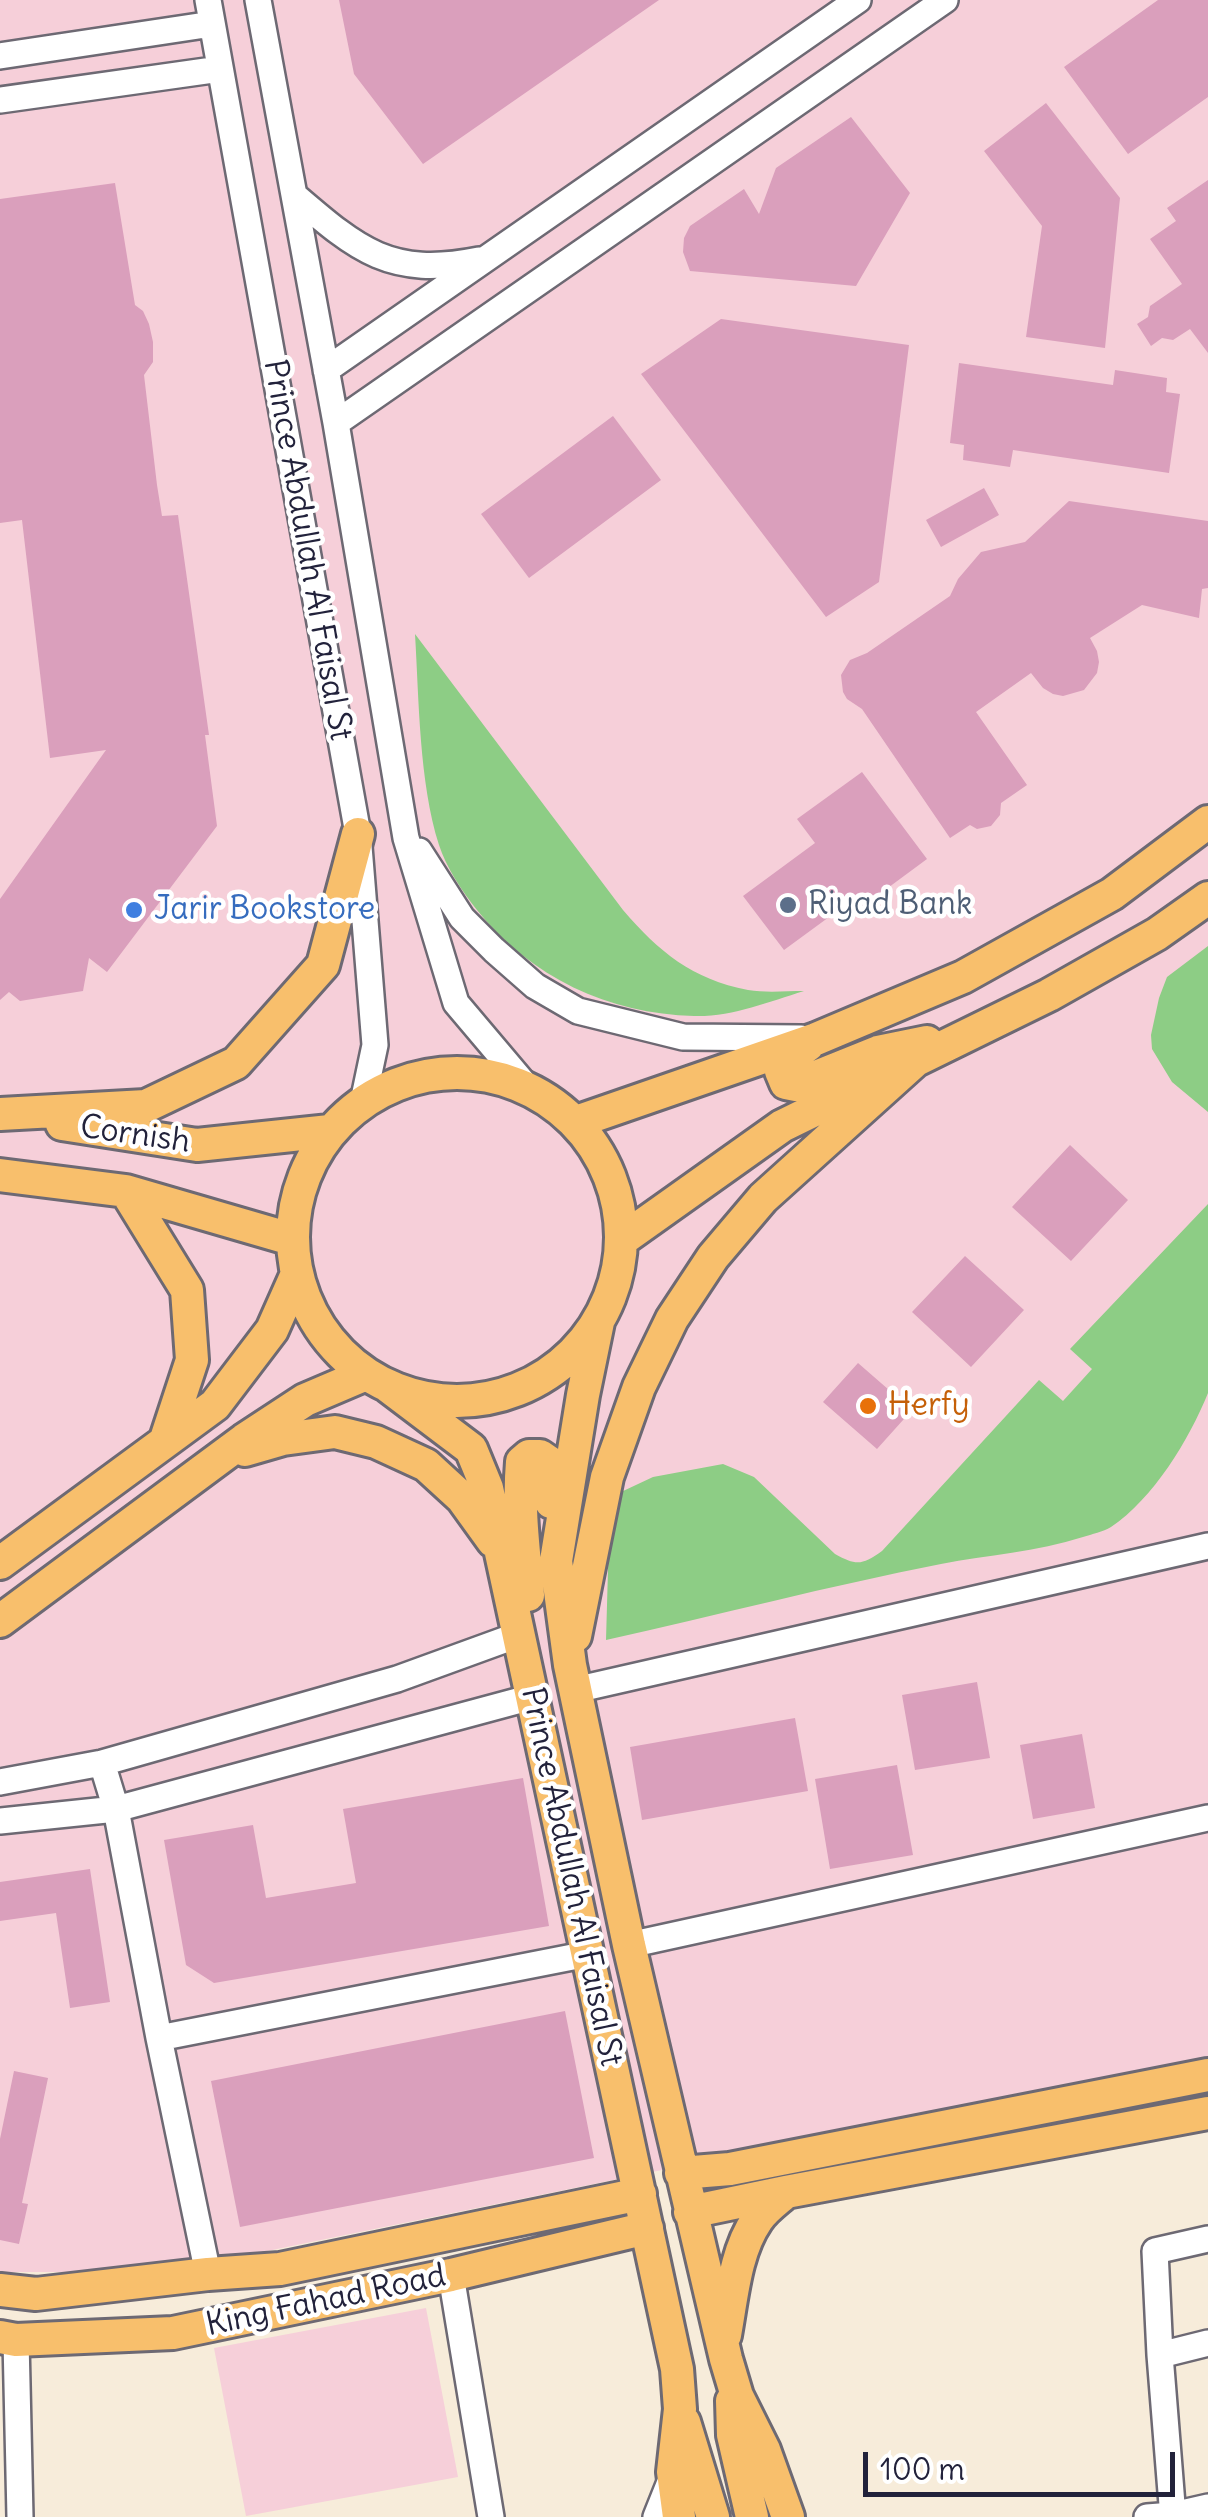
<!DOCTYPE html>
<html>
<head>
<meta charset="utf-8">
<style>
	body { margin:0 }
	#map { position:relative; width:1208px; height:2517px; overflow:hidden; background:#f7ecda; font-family:Delius,sans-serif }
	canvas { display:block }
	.scale { position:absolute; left:863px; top:2452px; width:312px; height:45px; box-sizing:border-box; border:5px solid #22223b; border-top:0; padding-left:12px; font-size:30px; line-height:35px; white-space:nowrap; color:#22223b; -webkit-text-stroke:8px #fff; paint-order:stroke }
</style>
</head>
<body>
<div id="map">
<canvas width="1208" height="2517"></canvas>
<div class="scale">100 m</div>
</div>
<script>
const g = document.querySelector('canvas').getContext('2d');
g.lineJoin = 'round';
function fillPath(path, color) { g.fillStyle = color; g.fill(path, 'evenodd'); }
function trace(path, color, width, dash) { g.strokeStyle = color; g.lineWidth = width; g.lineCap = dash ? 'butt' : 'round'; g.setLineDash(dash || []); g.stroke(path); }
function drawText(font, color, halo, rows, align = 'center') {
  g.font = font + ' Delius,sans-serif'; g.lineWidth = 9; g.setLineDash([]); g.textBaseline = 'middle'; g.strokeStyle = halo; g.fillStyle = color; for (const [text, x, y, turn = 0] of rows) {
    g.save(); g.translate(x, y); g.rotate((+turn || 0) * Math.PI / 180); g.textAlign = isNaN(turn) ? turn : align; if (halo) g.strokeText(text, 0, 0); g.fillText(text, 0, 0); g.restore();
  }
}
const built = new Path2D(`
	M0,0H1208V2058L165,2272H0Z
	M426,2308L458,2477L246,2516L214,2348Z`);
const green = new Path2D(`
	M415,634L623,910C659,952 692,979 748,990C766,993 786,991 804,991C768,1002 732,1017 694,1016C609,1014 530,977 477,910C462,891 446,867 439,845C419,782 419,699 415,634Z
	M1208,946V1112L1172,1082L1152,1049L1151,1035L1159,998L1167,977Z
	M1208,1204V1393C1189,1440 1153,1499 1111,1527C1103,1532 1092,1534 1083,1537C1037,1552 987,1555 941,1564C829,1586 718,1615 606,1640L610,1500L621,1492L653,1477L723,1464L754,1477L835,1554C857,1566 862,1565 882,1551L1039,1380L1063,1401L1092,1369L1070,1349Z`);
const building = new Path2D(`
	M339,0H659L423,164L354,74Z
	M1158,0H1208V97L1128,154L1064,67Z
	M1046,103L1120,198L1105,348L1026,337L1042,226L984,151Z
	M851,117L910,193L856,286L690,271L683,252L684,238L690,226L744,189L759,214L776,168Z
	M1208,180V353L1190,329L1173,340L1162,338L1151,346L1137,324L1148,317L1150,306L1182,284L1150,239L1176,221L1167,208Z
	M115,183L135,305L143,311L149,324L153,342V362L144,375L157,485L162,516L178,515L209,735H205L217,826L107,972L89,958L83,991L20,1001L9,992L0,1000V899L106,750L50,758L22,520L0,523V199Z
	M721,319L909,345L879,582L826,617L641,374Z
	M959,363L1113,385L1115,370L1167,378L1166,392L1180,394L1169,473L1013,450L1010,467L963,460L964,445L950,443Z
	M613,416L661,480L529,578L481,514Z
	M984,488L999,515L941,547L926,520Z
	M1069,501L1208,521V588L1202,589L1199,618L1142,605L1090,638L1097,651L1099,662L1097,673L1084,690L1063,696L1053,694L1043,688L1031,673L976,712L1027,785L1001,803L1000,815L991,826L977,829L970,825L950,838L862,709L847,699L843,692L841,675L850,660L867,653L950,596L958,579L981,552L1025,542Z
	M862,772L927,859L862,907L855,898L784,950L743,896L815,843L797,819Z
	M1070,1145L1128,1200L1071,1261L1012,1207Z
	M965,1256L1024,1310L971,1367L912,1312Z
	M858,1363L912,1410L877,1449L823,1402Z
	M977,1682L990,1758L915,1770L902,1695Z
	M795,1718L808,1791L642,1820L630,1747Z
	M1082,1734L1095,1808L1033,1819L1020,1745Z
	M897,1765L913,1855L830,1869L815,1779Z
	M523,1778L549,1926L214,1983L186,1965L164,1840L253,1825L266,1898L356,1883L343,1809Z
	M90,1869L110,2002L70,2008L56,1913L0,1921V1882Z
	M565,2011L594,2158L240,2227L211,2081Z
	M14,2071L48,2078L22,2203L28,2204L19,2244L0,2240V2139Z`);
const minor = new Path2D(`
	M208,0L358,834L375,1045L363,1102
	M258,0L336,423L406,838L456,1003L527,1087
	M0,56L212,24
	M0,100L220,69
	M294,195C358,250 390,278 479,260
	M326,370L858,0
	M336,423L945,0
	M419,851L462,918L494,950L535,986L578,1011L683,1037L801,1038
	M575,1690L1208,1546
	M102,1763L116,1809L159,2038L208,2274
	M0,1782L102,1763L397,1679L518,1635
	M0,1821L116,1809L532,1697
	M629,1945L1208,1818
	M159,2038L588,1954
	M451,2275L491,2517
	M16,2340L20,2517
	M1160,2355L1208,2343
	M656,2517L672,2477
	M1147,2517L1173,2515L1208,2507
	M1173,2517L1160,2355L1155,2251L1208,2239`);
const major = new Path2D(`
	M808,1045L785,1062L781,1071L786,1083L796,1085L878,1052L927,1042
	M293 1237a164 164 0 1 1 328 0a164 164 0 1 1-328 0Z
	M0,1114L146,1106L236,1063L323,965L358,834
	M576,1122L816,1039L963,977L1112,894L1208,822
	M62,1124L197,1145L330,1131
	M0,1175L126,1191L291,1239
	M126,1191L187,1290L192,1360L166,1439
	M623,1239L782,1126L1049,995L1157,934L1208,898
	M598,1322L583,1395L556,1561L570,1665L629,1945L726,2359L737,2396L764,2450L788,2517
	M389,1387L471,1449L487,1488L677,2369L680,2409L673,2472L679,2517
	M245,1450L283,1439L335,1432L376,1442L426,1465L462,1498L493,1541
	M0,1563L215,1405L272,1330L296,1276
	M528,1595C524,1551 518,1507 522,1462L529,1456H540L553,1465L551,1502
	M0,1621L244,1440L305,1400L366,1374
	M575,1636L607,1477L639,1387L672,1319L713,1257L763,1198L916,1060
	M681,2173L730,2169L1208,2075
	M690,2212L786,2192L1208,2113
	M0,2290L36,2294L208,2274L280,2269L640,2194
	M725,2335C732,2297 735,2252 757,2220C764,2209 777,2200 786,2192
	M0,2337L16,2340L173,2333L451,2275L647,2228
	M732,2401L733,2435L752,2517
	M684,2422L713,2517`);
const markers = [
	[788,905,10,"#5c6f8a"],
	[134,910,10,"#3f7fe0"],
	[868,1406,10,"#e8710a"]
];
const streetNames = [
	["Prince Abdullah Al Faisal St",307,550,80],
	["Cornish",135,1135,8],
	["Prince Abdullah Al Faisal St",571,1877,78],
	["King Fahad Road",326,2301,-12]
];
const serviceNames = [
	["Riyad Bank",808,905]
];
const shopNames = [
	["Jarir Bookstore",154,910]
];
const foodNames = [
	["Herfy",888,1406]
];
fillPath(built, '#f6cfd9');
fillPath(green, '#8dcd85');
fillPath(building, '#da9fbc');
trace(minor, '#6d6973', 30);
trace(major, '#6d6973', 38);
trace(minor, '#fff', 25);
trace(major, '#f8bf6c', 32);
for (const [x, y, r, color] of markers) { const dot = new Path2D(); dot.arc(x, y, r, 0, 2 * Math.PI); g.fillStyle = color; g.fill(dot); trace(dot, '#fff', 4); }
drawText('32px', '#22223b', '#fff', streetNames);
drawText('32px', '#4e5e75', '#fff', serviceNames, 'left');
drawText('32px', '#366cbe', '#fff', shopNames, 'left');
drawText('32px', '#c56008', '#fff', foodNames, 'left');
</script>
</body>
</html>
